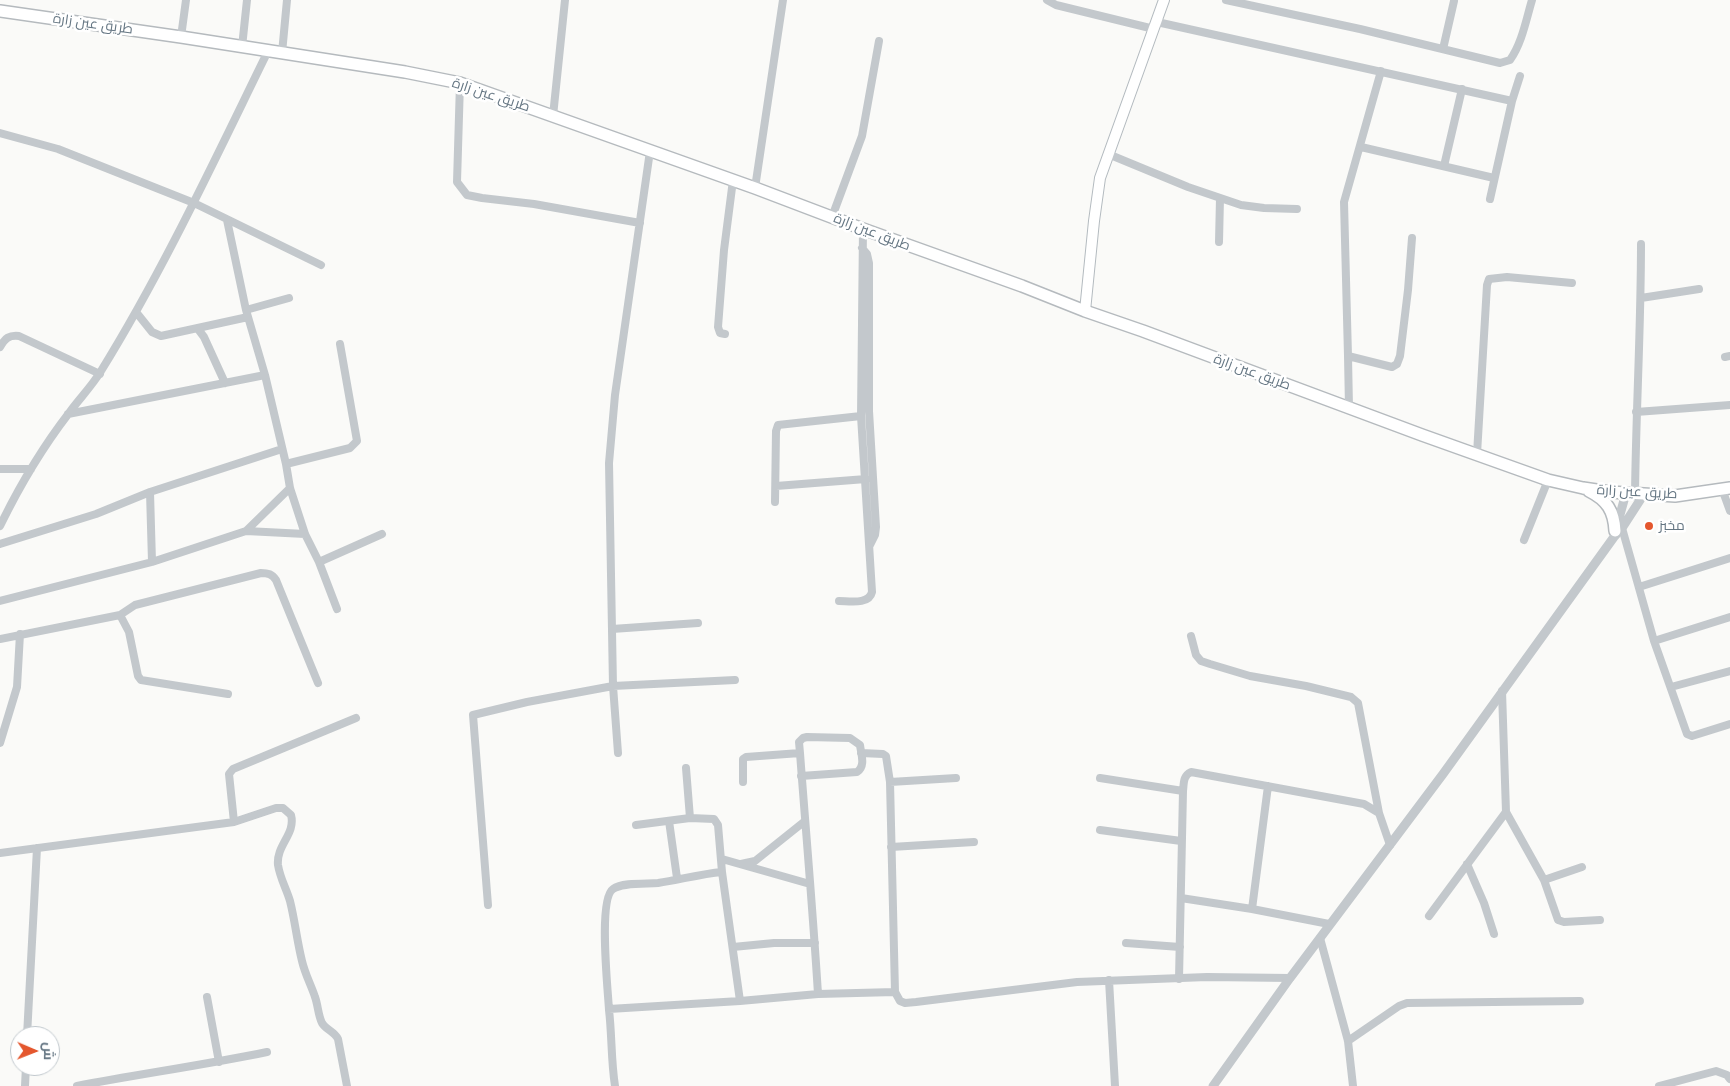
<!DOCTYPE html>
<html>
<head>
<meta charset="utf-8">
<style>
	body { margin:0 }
	#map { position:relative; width:1730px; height:1086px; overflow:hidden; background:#fafaf8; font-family:Raleway,Cairo,sans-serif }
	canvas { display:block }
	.north { position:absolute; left:10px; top:1026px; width:50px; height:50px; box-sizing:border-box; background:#fff; border:1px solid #c1c8cd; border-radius:50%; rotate:91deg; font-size:14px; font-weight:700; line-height:20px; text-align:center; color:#657683 }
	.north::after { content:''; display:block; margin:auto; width:18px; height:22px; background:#e4572e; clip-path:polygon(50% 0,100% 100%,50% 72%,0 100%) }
</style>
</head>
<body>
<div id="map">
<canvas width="1730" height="1086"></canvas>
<div class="north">ش</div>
</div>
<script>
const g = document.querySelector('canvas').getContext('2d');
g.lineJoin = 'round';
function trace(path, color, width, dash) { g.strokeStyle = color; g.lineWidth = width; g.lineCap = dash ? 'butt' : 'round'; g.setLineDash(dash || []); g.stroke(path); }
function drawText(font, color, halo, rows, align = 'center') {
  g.font = font + ' Raleway,Cairo,sans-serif'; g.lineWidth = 5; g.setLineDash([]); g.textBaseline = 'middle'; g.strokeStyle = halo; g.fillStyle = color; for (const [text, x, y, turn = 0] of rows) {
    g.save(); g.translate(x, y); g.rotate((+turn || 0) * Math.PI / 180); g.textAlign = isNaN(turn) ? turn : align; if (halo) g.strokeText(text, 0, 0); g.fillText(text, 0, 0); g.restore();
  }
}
const minor = new Path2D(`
	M1047,0L1056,5L1154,29
	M1226,0L1360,29L1500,63L1510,60C1522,43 1526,20 1532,0
	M1157,22L1512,101
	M181,37L186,0
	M242,47L247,0
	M1443,49L1454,1
	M282,53L287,0
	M460,83L457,182L467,195L482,198L534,204L640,223
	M553,116L565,0
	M0,133L58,149L194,203L321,265
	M1361,147L1494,178
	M1108,154L1188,187L1241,205L1264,208L1297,209
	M1444,166L1462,89
	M755,188L783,0
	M1490,199L1512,101L1520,76
	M832,217L862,136L879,41
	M227,220L246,310L265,375L286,464L290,488L305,534L319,562L337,609
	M1219,242L1220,198
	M862,248L867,254L869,263V411L876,527L875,535L870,545
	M1641,298L1699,289
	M246,310L289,298
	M136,312L152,332L161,336L248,317
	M198,329L204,337L225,383
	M725,334L720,333L718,327L724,250L733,180
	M0,347C5,338 9,335 19,336L100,374
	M1348,356L1344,202L1381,71
	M1725,357L1730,356
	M1349,408L1348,356L1392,367L1397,364L1400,356L1408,290L1412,238
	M1636,412L1730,405
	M68,414L265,375
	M1477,454L1487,285L1489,279L1507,277L1572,283
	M286,464L350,448L357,441L340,344
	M0,469H31
	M776,486L866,479
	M1722,489L1730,511
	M150,492L152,562
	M1635,494C1636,411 1641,328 1641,244
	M775,502L776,431L778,425L861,416
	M0,526C19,487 42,448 69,413C79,399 92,386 101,371C164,269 215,159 268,51
	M1622,528L1654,641L1687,734L1692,736L1730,724
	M246,531L305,534
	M1524,540L1548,480
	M0,544L96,514L150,492L282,449
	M319,562L382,534
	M1639,587L1730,558
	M0,601L152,562L246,531L290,488
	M839,601C849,601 869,605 872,592L861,416L863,229
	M120,615L129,632L138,676L141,680L228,694
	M612,629L698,623
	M1191,636L1196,655L1201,661L1210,664L1250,676L1306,686L1351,697L1358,703L1379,813
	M0,639L120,615L135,605L261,573C268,573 272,574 276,580L318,683
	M1654,641L1730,617
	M1671,687L1730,671
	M1502,691L1506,812L1544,880L1558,920L1564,922L1600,920
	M0,743L17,687L20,634
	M618,753L613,686L609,463L615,395L650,151
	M861,753L883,754L886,756L890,782L895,992L900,1001L905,1003L916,1002L1077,982L1207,977L1290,978
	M686,768L690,818
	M801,776L857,772C866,766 861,754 860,745L850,738L807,737L803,738L799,742L800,753C806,833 813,913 818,994
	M1100,778L1183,791
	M743,782V759L746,757L800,753
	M890,782L956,778
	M669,821L677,878
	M234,822L276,808H283L291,815C296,834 276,845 278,865C280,878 286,888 290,901C295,921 297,941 302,961C305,974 311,985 315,997C318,1005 318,1015 322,1023C326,1030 334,1031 338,1039L347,1086
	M636,825L690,818L714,819L718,825L722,872L740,1001
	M1100,830L1181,841
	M891,847L974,842
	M0,853L234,822L229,774L233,769L356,718
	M722,859L810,884
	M741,864L755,861L805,821
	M1467,864L1484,903L1494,934
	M1544,880L1582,867
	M1181,898L1252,909L1329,924
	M488,905L473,715L527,702L613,686L735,680
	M1252,909L1268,786
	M1429,916L1506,812
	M1320,938L1348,1041L1353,1086
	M1126,943L1180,947
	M733,947L774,943H815
	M1179,979L1183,791C1184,782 1183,776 1191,772L1364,804L1379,813L1390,845
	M1109,980L1115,1086
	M207,997L219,1062
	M609,1009L740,1001L818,994L895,992
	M27,1036L37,848
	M1348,1041L1399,1006L1407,1003L1580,1001
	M25,1086L26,1066
	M77,1086C140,1074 204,1065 267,1052
	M615,1086C611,1061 612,1035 609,1010C608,990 598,899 613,889C623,882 646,884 658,883C679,880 700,874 722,872
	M1659,1086L1716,1071L1727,1075L1730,1079`);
const tertiary = new Path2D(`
	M1616,529L1626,493
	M1213,1086L1290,978L1443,774L1614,537L1622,528L1644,494`);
const secondary = new Path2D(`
	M1085,311L1094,221L1100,178L1164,0`);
const primary = new Path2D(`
	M0,11L181,37L405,72L460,83L755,188L863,229L1022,286L1085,311L1143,331L1422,435L1548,480L1583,488L1610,492L1644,494L1675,496L1730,488
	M1589,491C1607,500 1614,511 1615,531`);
const markers = [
	[1649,526,5,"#e4572e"]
];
const streetNames = [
	["طريق عين زارة",93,24,8],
	["طريق عين زارة",491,95,18],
	["طريق عين زارة",872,232,21],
	["طريق عين زارة",1252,372,20],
	["طريق عين زارة",1637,492,3]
];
const poiNames = [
	["مخبز",1659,526]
];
trace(secondary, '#b3babf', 12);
trace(primary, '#b5babe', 14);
trace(minor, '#c3c8cc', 8);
trace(tertiary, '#c3c8cc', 9);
trace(secondary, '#fff', 10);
trace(primary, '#fff', 11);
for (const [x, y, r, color] of markers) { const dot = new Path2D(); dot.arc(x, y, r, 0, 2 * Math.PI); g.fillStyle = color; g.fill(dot); trace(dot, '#fff', 2); }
drawText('14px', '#657683', '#fff', streetNames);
drawText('14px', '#657683', '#fff', poiNames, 'left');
</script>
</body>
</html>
